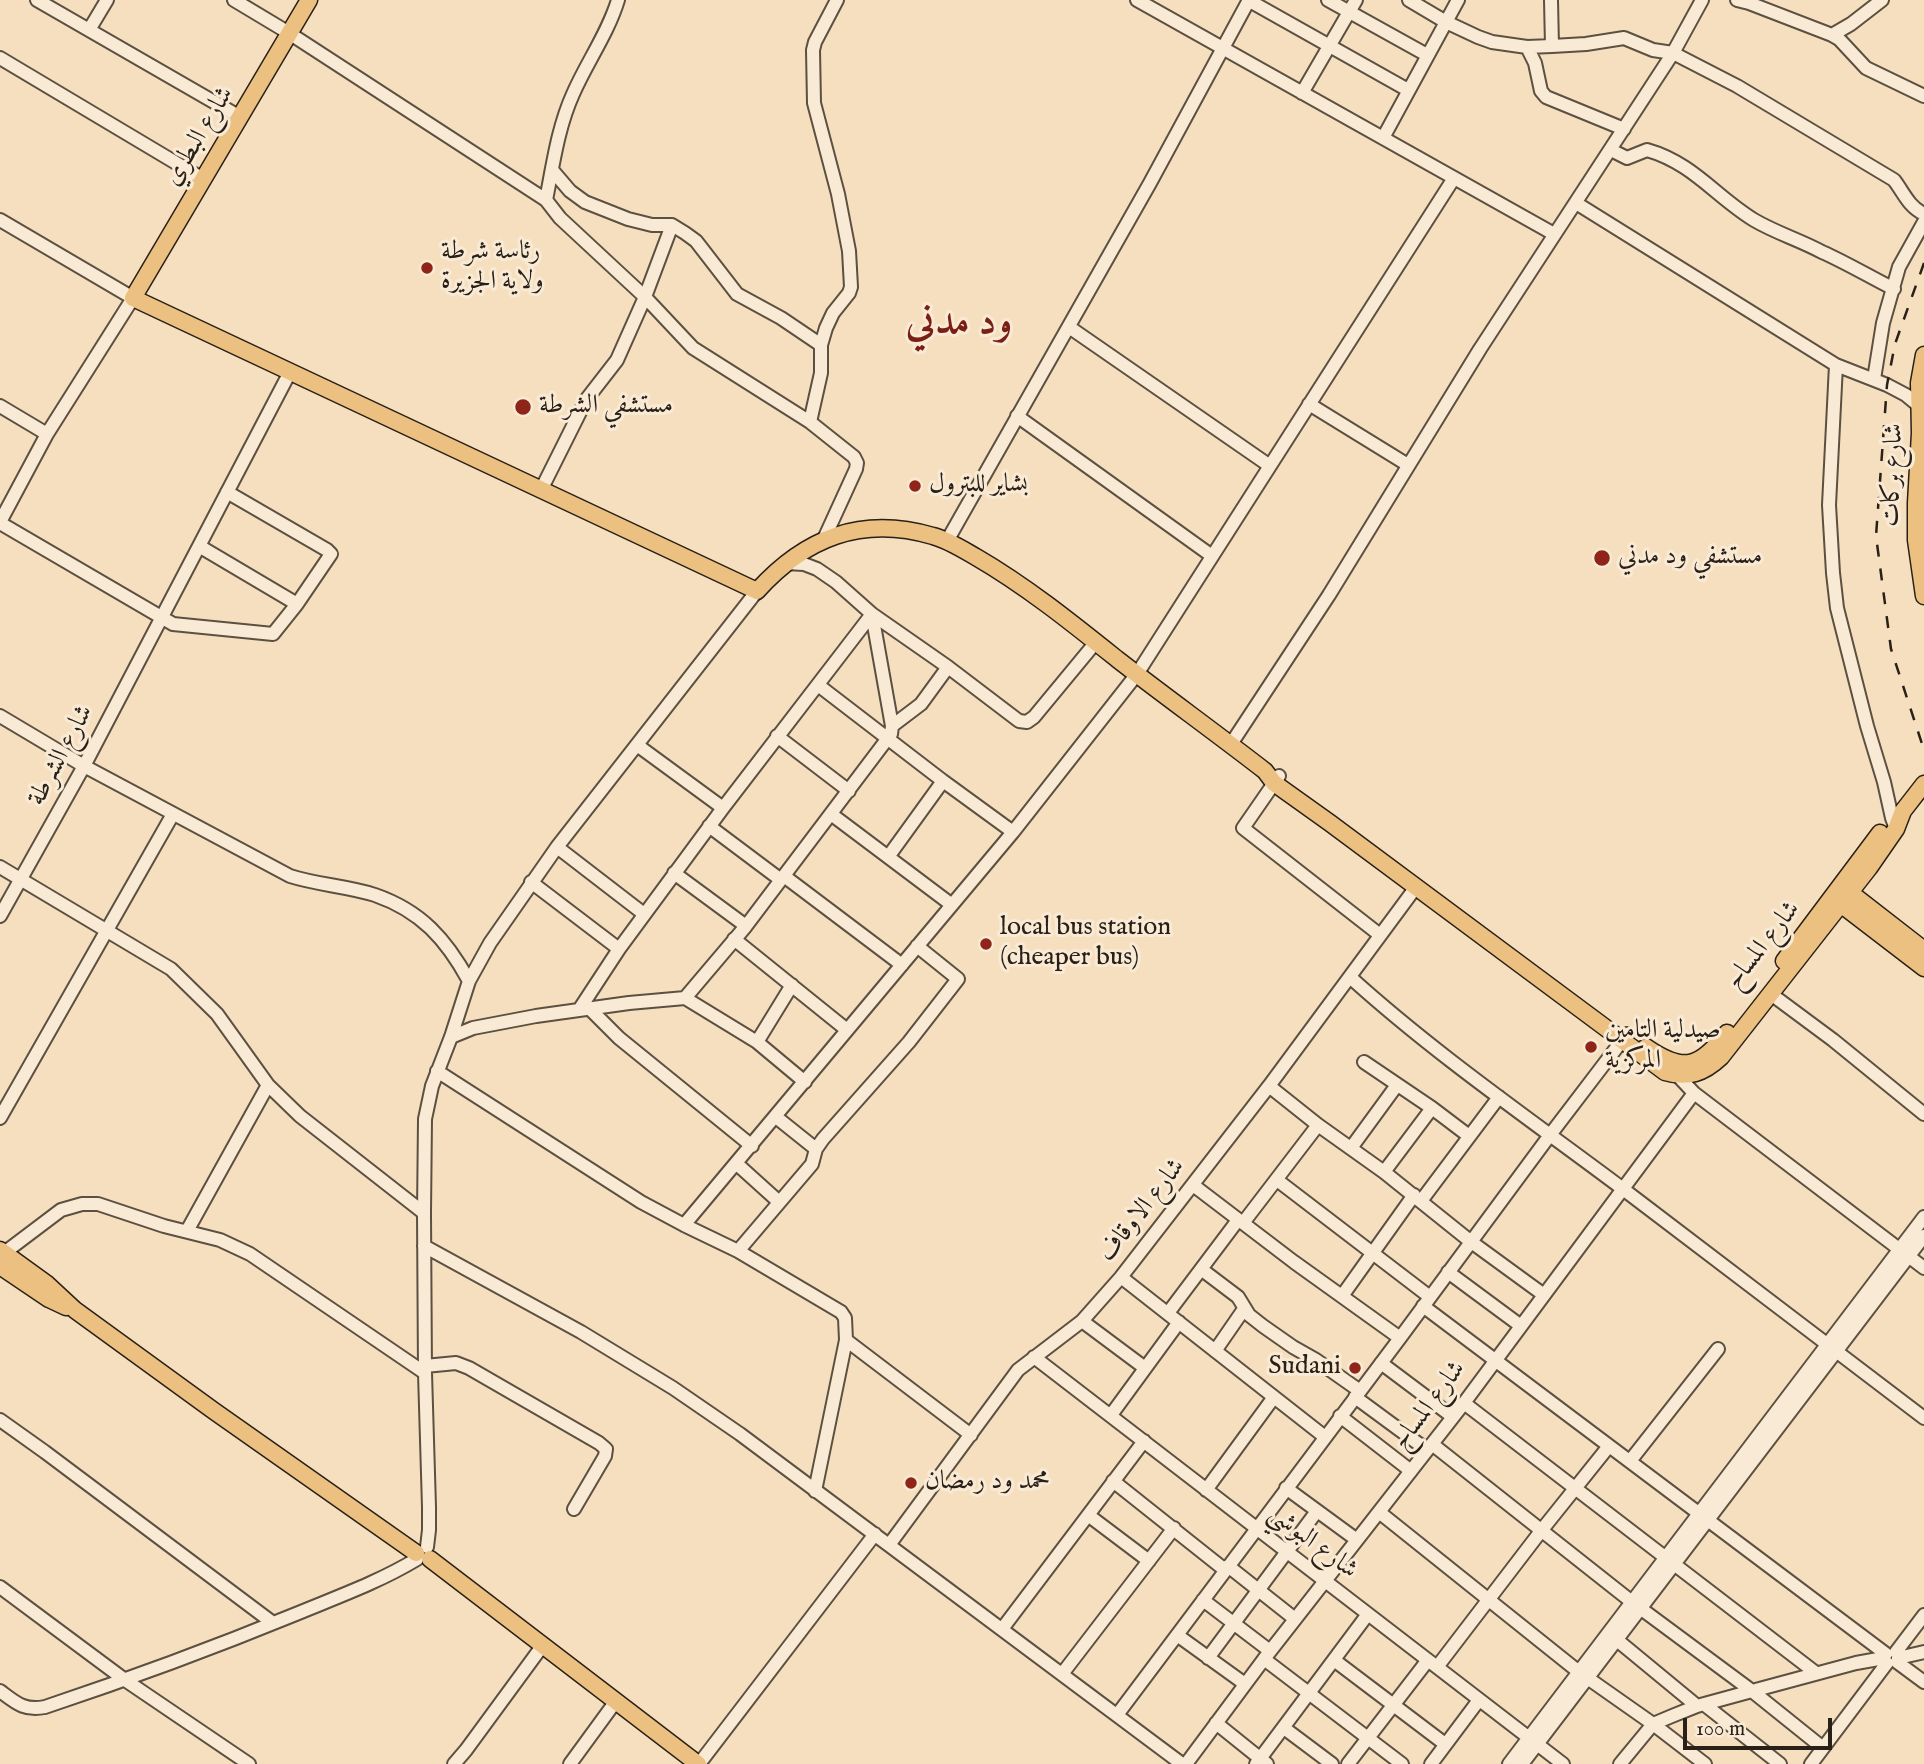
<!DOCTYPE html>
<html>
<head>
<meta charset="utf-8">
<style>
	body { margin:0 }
	#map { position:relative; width:1924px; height:1764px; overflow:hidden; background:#f6dfbf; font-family:"IM FELL English",serif }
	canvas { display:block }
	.scale { position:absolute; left:1683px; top:1718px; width:149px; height:32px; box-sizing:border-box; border:4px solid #292017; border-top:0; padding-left:9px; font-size:21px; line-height:24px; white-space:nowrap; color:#292017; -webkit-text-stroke:5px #f9ead5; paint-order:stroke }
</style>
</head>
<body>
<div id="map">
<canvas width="1924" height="1764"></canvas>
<div class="scale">100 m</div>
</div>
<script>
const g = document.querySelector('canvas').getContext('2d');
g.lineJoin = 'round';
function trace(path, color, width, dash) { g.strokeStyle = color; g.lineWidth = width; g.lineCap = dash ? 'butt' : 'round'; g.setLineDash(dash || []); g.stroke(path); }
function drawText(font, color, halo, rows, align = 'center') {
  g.font = font + ' "IM FELL English",Amiri,serif'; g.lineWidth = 6; g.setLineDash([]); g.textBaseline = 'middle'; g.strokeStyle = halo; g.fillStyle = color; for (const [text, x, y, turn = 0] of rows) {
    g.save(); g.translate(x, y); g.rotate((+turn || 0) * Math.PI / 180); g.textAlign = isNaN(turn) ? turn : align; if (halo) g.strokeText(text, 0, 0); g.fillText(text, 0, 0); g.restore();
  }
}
const minor = new Path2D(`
	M37,0L240,117
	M234,0L289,33L546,200L560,218L645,297L693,348L810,422L854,457L857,463L856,469L824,539
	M1137,0L1554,234
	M1248,0L1408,90
	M1328,0L1427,55
	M1409,0L1446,22L1478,37L1492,42L1527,47L1552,46L1586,44L1624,38L1653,50L1673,53L1737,86L1894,180C1904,193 1908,206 1924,214
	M1551,0L1552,46
	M1737,0L1749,3L1832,35L1839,39L1866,68L1924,96
	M89,30L107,0
	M1832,35L1851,24L1882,0
	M1527,47L1535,63L1541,91L1546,97L1624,129
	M0,58L203,179
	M1302,93L1356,0
	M1383,138L1458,0
	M1611,150L1627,158L1647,150C1693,163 1716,197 1754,220C1776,233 1800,240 1822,252C1847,263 1870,277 1894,289
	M552,170L570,191L585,202L628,219L652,225H672L685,233L696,241L737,294L781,318L821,345
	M546,200C553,165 558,127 573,94C587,62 608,33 618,0
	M1576,203L1836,365L1887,385L1906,395L1923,409
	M0,220L133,298L47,434L0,522
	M1069,327L1270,466
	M1836,365L1829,505L1833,573L1837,608L1867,726L1884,782L1892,818L1896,829
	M1874,379L1883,323L1899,267L1924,222
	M1309,404L1408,465
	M0,406L47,434
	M1017,416L1212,556
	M810,422L821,373V345L826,328L833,313L849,293L851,287L849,251L838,194L814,103L813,50L815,42L837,0
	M541,490L586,400L617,360L645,297L672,225
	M0,523L173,624L273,634L297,604L331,554L327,550L227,492
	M947,541L1150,183L1249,0
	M199,546L297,604
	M785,563L804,564L817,569L836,582L872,614L948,667L1019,721L1027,722L1034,717L1096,642
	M818,685L943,781L1013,832
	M0,716L84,766L290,876C318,885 347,886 375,895C421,911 446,939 469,981
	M892,726L921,704L948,667
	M777,736L849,791
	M1231,744L1329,595L1480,349L1673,53L1702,0
	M637,745L723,808
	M1279,776L1243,828L1380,935
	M831,814L952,905
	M709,826L781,880
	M557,847L644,914
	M888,857L943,781
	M0,867L171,969L217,1014L268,1085L300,1116L424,1213
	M674,873L746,926
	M784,876L902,965
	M531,882L619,949
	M0,916L84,766L290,372
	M734,939L847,1030
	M1350,977C1435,1054 1531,1120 1623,1189C1724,1265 1823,1342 1924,1418
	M1771,994L1833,1040L1924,1114
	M685,998L746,926L891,734L892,726L872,614
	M590,1009L619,1038L752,1146
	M579,1010L619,949L723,808L872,614
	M451,1037L473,1028L536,1016L629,1003L685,998L757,1042L805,1082
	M757,1042L792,985
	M1364,1062L1432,1108L1469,1136
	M437,1071L641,1202L684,1225L738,1251L841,1312L845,1318L846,1340L815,1491
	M1678,1071V1076L1694,1093L1924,1268
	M1269,1086L1318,1125L1384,1172L1470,1241L1544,1295
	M776,1117L816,1149
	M0,1118L173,814
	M1351,1148L1397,1085
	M737,1164L778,1201
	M1384,1172L1432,1108
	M1277,1180L1430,1297
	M1193,1185L1294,1262L1400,1338
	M1421,1201L1499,1097
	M1243,1223L1318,1125
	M684,1225L1013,832L1137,674L1454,178
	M187,1231L268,1085
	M424,1246L581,1332L673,1388L740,1434L1182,1764
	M738,1251L812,1164L816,1149L823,1139L909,1042L958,979L917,946
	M4,1253L61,1210L82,1204H98L164,1226L220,1240L250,1254L425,1373
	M1201,1269L1238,1297L1249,1315L1263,1326L1293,1347L1316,1360L1360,1391
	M1448,1272L1521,1326
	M1121,1277L1325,1437
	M1342,1296L1414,1195
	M1423,1306L1886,1654
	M1168,1313L1238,1220
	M1082,1321L1145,1368
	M846,1340L971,1435
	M1215,1351L1244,1309
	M1034,1357L1563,1764
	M1381,1363L1453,1417
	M425,1366L456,1363L469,1368L599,1443L606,1449L605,1456L574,1509
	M1355,1397L1427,1450
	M1464,1403L1816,1673
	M1111,1415L1179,1322
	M1340,1416L1411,1471
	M0,1420L45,1452L273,1623
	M1432,1444L1632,1602L1752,1691L1823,1748
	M1630,1461L1718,1349
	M1113,1481L1225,1570
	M1286,1488L1357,1540
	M1206,1490L1274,1397
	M1379,1512L1579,1672L1653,1724L1705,1764
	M1088,1515L1149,1561
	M889,1545L1018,1370L1082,1321L1121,1277L1269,1086L1416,887
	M427,1547L429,1530V1507L425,1373L424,1213L425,1119L432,1086L451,1037L469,981L490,943L557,847L757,591
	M1228,1566L1295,1619
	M0,1587L125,1680L249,1764
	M1203,1600L1270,1651
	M1002,1629L1144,1441
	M1177,1635L1245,1684
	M1617,1640L1697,1706
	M1896,1652L1924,1615
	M1208,1658L1317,1511
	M1898,1658L1924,1652
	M1264,1659L1402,1764
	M1334,1660L1445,1744
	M1897,1662L1924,1682
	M1437,1667L1541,1531L1609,1446
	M1062,1674L1174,1528
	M0,1691C16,1703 24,1711 45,1707C129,1679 213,1648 296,1614C337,1597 379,1582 417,1559
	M1705,1705L1780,1764
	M1117,1715L1400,1338L1550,1135L1627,1034
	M1216,1723L1267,1764
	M1284,1728L1332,1764
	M454,1764L466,1750L543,1645
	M570,1764L616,1701
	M699,1764L875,1534
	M1186,1764L1264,1659L1464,1403L1694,1093
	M1256,1764L1368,1614
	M1348,1764L1428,1660
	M1431,1764L1479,1700
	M1509,1764L1924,1217
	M1522,1764L1924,1236
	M1620,1764L1653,1724L1672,1716L1697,1706L1752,1691L1856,1663L1884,1658
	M1811,1764L1887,1663`);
const major = new Path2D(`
	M309,0L133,298L757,591C805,538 861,515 933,536C948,540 962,549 976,557C1026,586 1072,623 1117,659C1166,697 1216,733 1265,771L1274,783L1330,823L1665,1072C1688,1079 1704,1073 1721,1057L1869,868L1896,829L1903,811L1924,784
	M1924,355L1919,383L1920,433L1916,503V540L1924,596
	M1843,887L1924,950
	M1834,899L1924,968
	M1784,961L1880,833
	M1646,1047C1684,1073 1699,1068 1727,1033
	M0,1250L47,1284L75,1310L214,1411L416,1553
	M0,1266L49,1299L66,1307
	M430,1559L698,1764`);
const rail = new Path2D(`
	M1924,263L1895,344L1887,385L1876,536L1891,649L1924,750`);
const markers = [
	[427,268,7,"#8f2418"],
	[523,407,9,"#8f2418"],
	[915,486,7,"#8f2418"],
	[1602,558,9,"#8f2418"],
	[986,944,7,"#8f2418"],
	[1591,1047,7,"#8f2418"],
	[1355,1368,7,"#8f2418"],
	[911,1483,7,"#8f2418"]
];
const streetNames = [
	["شارع البطري",200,137,-59],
	["شارع بركات",1894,475,-88],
	["شارع الشرطة",62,756,-62],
	["شارع المساح",1764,946,-52],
	["شارع الاوقاف",1143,1211,-52],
	["شارع المساح",1430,1406,-53],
	["شارع البوشي",1312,1543,37]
];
const poiNames = [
	["رئاسة شرطة",441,253],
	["ولاية الجزيرة",441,283],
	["مستشفي الشرطة",539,407],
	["بشاير للبترول",929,486],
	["مستشفي ود مدني",1618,558],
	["local bus station",1000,929],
	["(cheaper bus)",1000,959],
	["صيدلية التامين",1605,1032],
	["المركزية",1605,1062],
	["Sudani",1341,1368,"right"],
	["محمد ود رمضان",925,1483]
];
const townNames = [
	["ود مدني",959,325]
];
trace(minor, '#5c5041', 16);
trace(major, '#292017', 19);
trace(minor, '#f9ead5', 12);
trace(major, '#ebc080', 16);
trace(rail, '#292017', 2.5, [12, 12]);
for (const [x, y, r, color] of markers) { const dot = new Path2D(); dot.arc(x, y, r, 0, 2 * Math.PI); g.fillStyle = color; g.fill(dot); trace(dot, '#f9ead5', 2.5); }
drawText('26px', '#292017', '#f9ead5', streetNames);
drawText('26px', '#292017', '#f9ead5', poiNames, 'left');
drawText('bold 40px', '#7a1f14', '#f9ead5', townNames);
</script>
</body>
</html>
